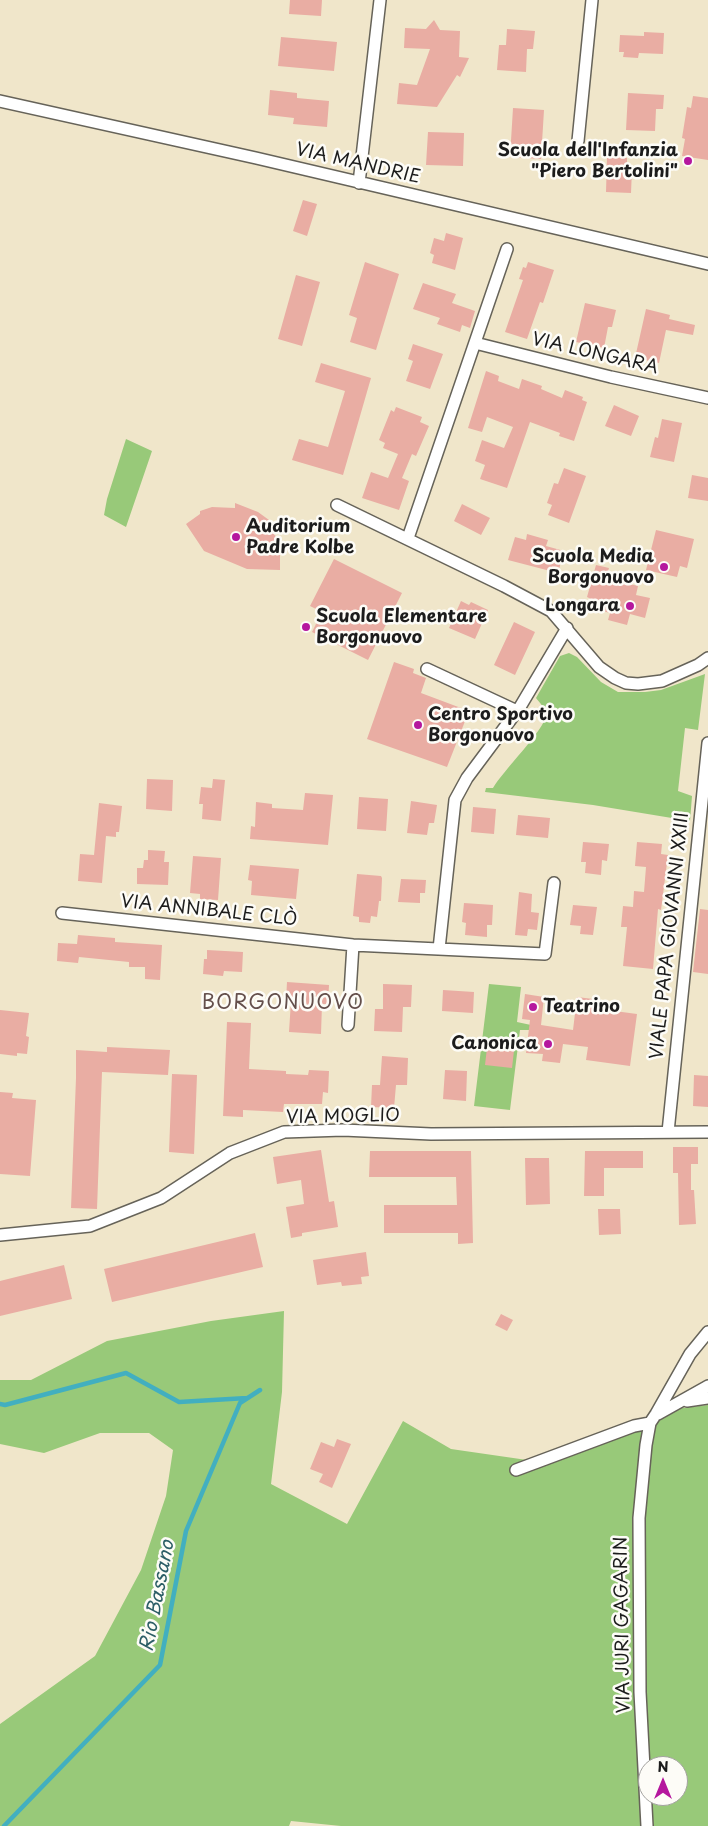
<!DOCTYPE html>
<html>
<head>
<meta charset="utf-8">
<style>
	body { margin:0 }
	#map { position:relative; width:708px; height:1826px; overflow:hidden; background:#f0e6ca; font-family:"Playpen Sans",sans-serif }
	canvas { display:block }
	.north { position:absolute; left:638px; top:1756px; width:50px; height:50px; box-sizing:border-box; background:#fdfcf7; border:1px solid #a3a29f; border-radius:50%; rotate:0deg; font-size:14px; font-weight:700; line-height:20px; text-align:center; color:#1c1c1c }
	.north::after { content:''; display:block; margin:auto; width:18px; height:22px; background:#b5179e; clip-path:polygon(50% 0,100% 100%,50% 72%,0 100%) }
</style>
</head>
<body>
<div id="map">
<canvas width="708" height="1826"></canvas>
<div class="north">N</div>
</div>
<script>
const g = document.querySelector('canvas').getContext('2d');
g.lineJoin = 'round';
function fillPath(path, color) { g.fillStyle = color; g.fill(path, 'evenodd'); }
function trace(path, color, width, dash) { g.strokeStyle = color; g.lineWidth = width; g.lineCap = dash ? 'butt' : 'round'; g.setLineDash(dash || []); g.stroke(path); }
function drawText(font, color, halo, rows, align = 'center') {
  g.font = font + ' "Playpen Sans",sans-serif'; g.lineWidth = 5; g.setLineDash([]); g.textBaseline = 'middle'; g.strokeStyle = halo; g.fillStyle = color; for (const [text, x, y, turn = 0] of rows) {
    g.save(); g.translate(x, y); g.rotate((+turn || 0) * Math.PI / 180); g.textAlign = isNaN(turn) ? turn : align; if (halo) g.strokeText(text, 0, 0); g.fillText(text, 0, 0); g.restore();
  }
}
const green = new Path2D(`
	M126,439L152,451L126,527L104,515L107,499Z
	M569,653L577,657L601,682L618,692H645L661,690L705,674L698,730L685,728L678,791L692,796L690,821L593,805L485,792L486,788H493C502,772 546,728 546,715C546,709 540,703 536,698L560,656Z
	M489,984L521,987L517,1022L531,1025L529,1030H520L510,1110L474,1106Z
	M284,1311L282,1392L271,1484L347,1524L403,1421L451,1449L527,1460L607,1430L674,1409L708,1405V1826H341L291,1821L289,1826H0V1724L95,1656L141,1570L166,1496L173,1450L149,1433H100L44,1453L0,1444V1380H31L107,1341L211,1321ZM648,1766H678V1796H648Z`);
const stream = new Path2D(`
	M0,1404L5,1405L126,1373L179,1402L247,1398
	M4,1826L160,1665L186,1531L240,1403L260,1390`);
const building = new Path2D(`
	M290,0H322L321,16L289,14Z
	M434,20L440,30L460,31L459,57L469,58L460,77L457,75L437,107L397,104L399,83L417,85L430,49L404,48L405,28L426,29Z
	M507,29L535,31L533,49H527L526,72L497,70L499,45H506Z
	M644,32L664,33L663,54L639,53L638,58L623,57L624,52H619L620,35L644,36Z
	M281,37L337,42L334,71L278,66Z
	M270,90L297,93V98L329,101L327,127L293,124L294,118L268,115Z
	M628,93L664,95L663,109H656L655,131L626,130Z
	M693,96L708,98V160L682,156L685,139L682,138L687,107L691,108Z
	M513,108L544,110L541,159L510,157Z
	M428,132L464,133L463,166L426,165Z
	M607,157L627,158V169H632L631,193L606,192Z
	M303,200L317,204L307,236L293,231Z
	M446,233L463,238L455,270L432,263L434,255L430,253L434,238L444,241Z
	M365,262L399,274L376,350L350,342L357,318L349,315Z
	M528,262L554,270L543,303L540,302L527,339L505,332L523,280L519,279L523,267L526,268Z
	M296,275L320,282L302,346L278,339Z
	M423,283L456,294L452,303L475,311L470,328L462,325L460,332L437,324L440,318L413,309Z
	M585,303L616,310L612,327H608L604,348L576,342Z
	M646,309L670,315L669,319L695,325L693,335L666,330L659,363L635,358Z
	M413,344L443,354L430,389L406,381L413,361L408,359Z
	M321,363L371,378L343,475L292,460L299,439L328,447L345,391L315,382Z
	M486,371L499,376L498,381L519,389L522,379L542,386L541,389L562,398L565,390L583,397L582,400L587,402L574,441L559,436L560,433L530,422L507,488L480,479L485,465L475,461L482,440L504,448L513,427L487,417L482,432L468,428Z
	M614,405L639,416L631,436L605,426Z
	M396,407L422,417L420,422L429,426L416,456L412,454L402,478L409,481L399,510L362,498L371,472L388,478L398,454L383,448L385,443L379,440L391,410L394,412Z
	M662,419L682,423L674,462L650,457L655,437L658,438Z
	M564,468L586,476L569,523L548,515L552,505L547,503L554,483L558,484Z
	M692,475L708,478V501L688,498Z
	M235,503L258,512L269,520L265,524L279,540L284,554L280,555V570L247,569L204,551L186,524L200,514V511L212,507L235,508Z
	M462,504L490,518L481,535L454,521Z
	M656,530L694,539L687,568L680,566L677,577L646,570Z
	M527,534L548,540L546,546L564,551L558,573L508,560L515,537L526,540Z
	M334,559L402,593L368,660L312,632L322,612L310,606Z
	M596,565L609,568L606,578L638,586L636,595L650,598L645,618L630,614L627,625L608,620L610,613L589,607L591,599L587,597Z
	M461,601L469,605L471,602L488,610L475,639L449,628Z
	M514,622L535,632L515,675L494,665Z
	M394,662L414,669L413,673L426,678L421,693L469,711L447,767L367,739Z
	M147,779L173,780L172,811L146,809Z
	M213,779L225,780L221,821L202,819L203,804H199L201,787L212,788Z
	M305,793L333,795L328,845L250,839L251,826L255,827L256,802L272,804V808L303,810Z
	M359,797L388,799L386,831L357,829Z
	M411,801L437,805L434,823H429L427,835L407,833Z
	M99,803L122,806L119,832H116V837L106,836L102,883L78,881L80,854L94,855Z
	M473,807L496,809L494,834L471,832Z
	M518,815L550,818L548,838L516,835Z
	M583,842L609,844L607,861L602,860L601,875L585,873L586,862H581Z
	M637,842L662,844L661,854L668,855L661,910L658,909L653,969L623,966L627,927H621L623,906L633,907L634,891L644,892L646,867L635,866Z
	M148,850L165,851L164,862H169L168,885L137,884V868H143L144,860H148Z
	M193,856L221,858L218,900L200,899V894L190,893Z
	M250,865L299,869L296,899L251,895L252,881L248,880Z
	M357,874L381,876L382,878L381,901H379L377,917L371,916L370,923L359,922V917L353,916Z
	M401,879L426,880L425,893H420V903L398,902Z
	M519,892L532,894L531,912L539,913L537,930L528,929L527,936L515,935Z
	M464,903L493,905L492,925H487V937L465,935L466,923L462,922Z
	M573,905L597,907L593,935L580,934L581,926L570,925Z
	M700,909L708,910V974L693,972Z
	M78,935L115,938V942L162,945L160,980L145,979V967H129V962L79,957L78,963L57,961L58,943L77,944Z
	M207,950L243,952L242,972L224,971L223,976L203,974L204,959H207Z
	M287,982L329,985L328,1004H322L321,1034L289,1032L291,1001H286Z
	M383,984L412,985L411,1007H403L402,1032L374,1031L375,1009H383Z
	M443,990L474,992L473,1013L442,1011Z
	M525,994L544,997L541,1025L573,1030L577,997L593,999L592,1008L637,1014L630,1066L586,1060L588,1047L563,1044L560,1063L542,1061L543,1054L526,1053L530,1020L522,1019Z
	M0,1010L29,1013L26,1036L29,1037L27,1054L17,1053V1056L0,1054Z
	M227,1022L251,1023L249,1069L286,1071V1074L308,1075L309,1070L329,1071L328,1093L323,1092L322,1104H284L283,1112L243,1110V1117L223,1116Z
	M488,1039L515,1042L512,1068L485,1065Z
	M107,1047L170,1050L168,1075L102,1072L97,1209L71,1208L76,1078V1050L107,1052Z
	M382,1056L408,1058L407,1085H396L394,1108L371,1107L372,1085H380Z
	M445,1070L467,1071L466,1101L443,1099Z
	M172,1074L197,1075L194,1154L169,1152Z
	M694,1075L708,1076V1107L693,1106Z
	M0,1092L13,1093L12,1098L36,1100L30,1176L0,1174Z
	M673,1147H698V1164H691V1190H694L696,1224L679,1225L678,1173H673Z
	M321,1150L329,1202L334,1201L338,1227L302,1233V1236L291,1238L286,1207L304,1204L301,1180L277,1184L273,1157Z
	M370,1151H471L473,1243L458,1244V1233H384V1205H457L456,1177H369Z
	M585,1151H643V1168H604V1196H584Z
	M525,1158H549L550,1204L526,1205Z
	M598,1209H620L621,1234L599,1235Z
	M255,1233L263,1267L112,1302L104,1269Z
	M366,1252L369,1276L361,1277L362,1284L342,1286L341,1282L317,1285L313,1260Z
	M64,1265L72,1299L0,1316V1281Z
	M501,1314L513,1320L507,1331L495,1325Z
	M337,1439L351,1444L332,1488L319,1482L323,1474L310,1469L321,1442L334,1447Z`);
const street = new Path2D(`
	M0,101L256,158L708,264
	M578,141L592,0
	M359,183L380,0
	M475,343L611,377L708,398
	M337,505L504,586L551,611L599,667L615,678L626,683L638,684L662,681L698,665L708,658
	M408,538L507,249
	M427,669L517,711
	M62,913L353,945L545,954L554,883
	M439,949L455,800L467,778L520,707L567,628
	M348,1025L353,945
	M668,1132L708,743
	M0,1235L90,1226L161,1198L230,1153L284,1132L343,1130L431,1134L708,1132
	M687,1401L708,1398
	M658,1414L708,1386
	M516,1470L634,1426L650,1423
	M647,1826L640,1692L639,1518L646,1445L650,1423L656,1414L690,1354L708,1332`);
const markers = [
	[688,161,5,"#b5179e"],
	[236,537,5,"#b5179e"],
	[664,567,5,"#b5179e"],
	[630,606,5,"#b5179e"],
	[306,627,5,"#b5179e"],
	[418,725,5,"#b5179e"],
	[533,1007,5,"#b5179e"],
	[548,1044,5,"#b5179e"]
];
const poiNames = [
	["Scuola dell'Infanzia",678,151],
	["\"Piero Bertolini\"",678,172],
	["Auditorium",246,527,"left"],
	["Padre Kolbe",246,548,"left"],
	["Scuola Media",654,557],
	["Borgonuovo",654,578],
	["Longara",620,606],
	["Scuola Elementare",316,617,"left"],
	["Borgonuovo",316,638,"left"],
	["Centro Sportivo",428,715,"left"],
	["Borgonuovo",428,736,"left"],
	["Teatrino",543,1007,"left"],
	["Canonica",538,1044]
];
const streetNames = [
	["VIA MANDRIE",358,164,13],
	["VIA LONGARA",595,354,13],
	["VIA ANNIBALE CLÒ",209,911,6],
	["VIALE PAPA GIOVANNI XXIII",670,936,-84],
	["VIA MOGLIO",343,1117,-1],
	["VIA JURI GAGARIN",623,1625,-91]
];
const waterNames = [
	["Rio Bassano",158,1596,-79]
];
const quarterNames = [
	["BORGONUOVO",283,1003]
];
fillPath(green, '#98c979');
trace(stream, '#42afc0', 4.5);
fillPath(building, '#e9ada3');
trace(street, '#666359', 14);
trace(street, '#fff', 11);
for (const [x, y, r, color] of markers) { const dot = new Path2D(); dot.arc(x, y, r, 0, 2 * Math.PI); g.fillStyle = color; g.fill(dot); trace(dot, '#fdfcf7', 2); }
drawText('bold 18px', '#1c1c1c', '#fdfcf7', poiNames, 'right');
drawText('18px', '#1c1c1c', '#fdfcf7', streetNames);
drawText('italic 19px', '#2d5e66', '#fdfcf7', waterNames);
g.letterSpacing = '1px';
drawText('20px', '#644f4b', '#fdfcf7', quarterNames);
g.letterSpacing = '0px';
</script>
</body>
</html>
